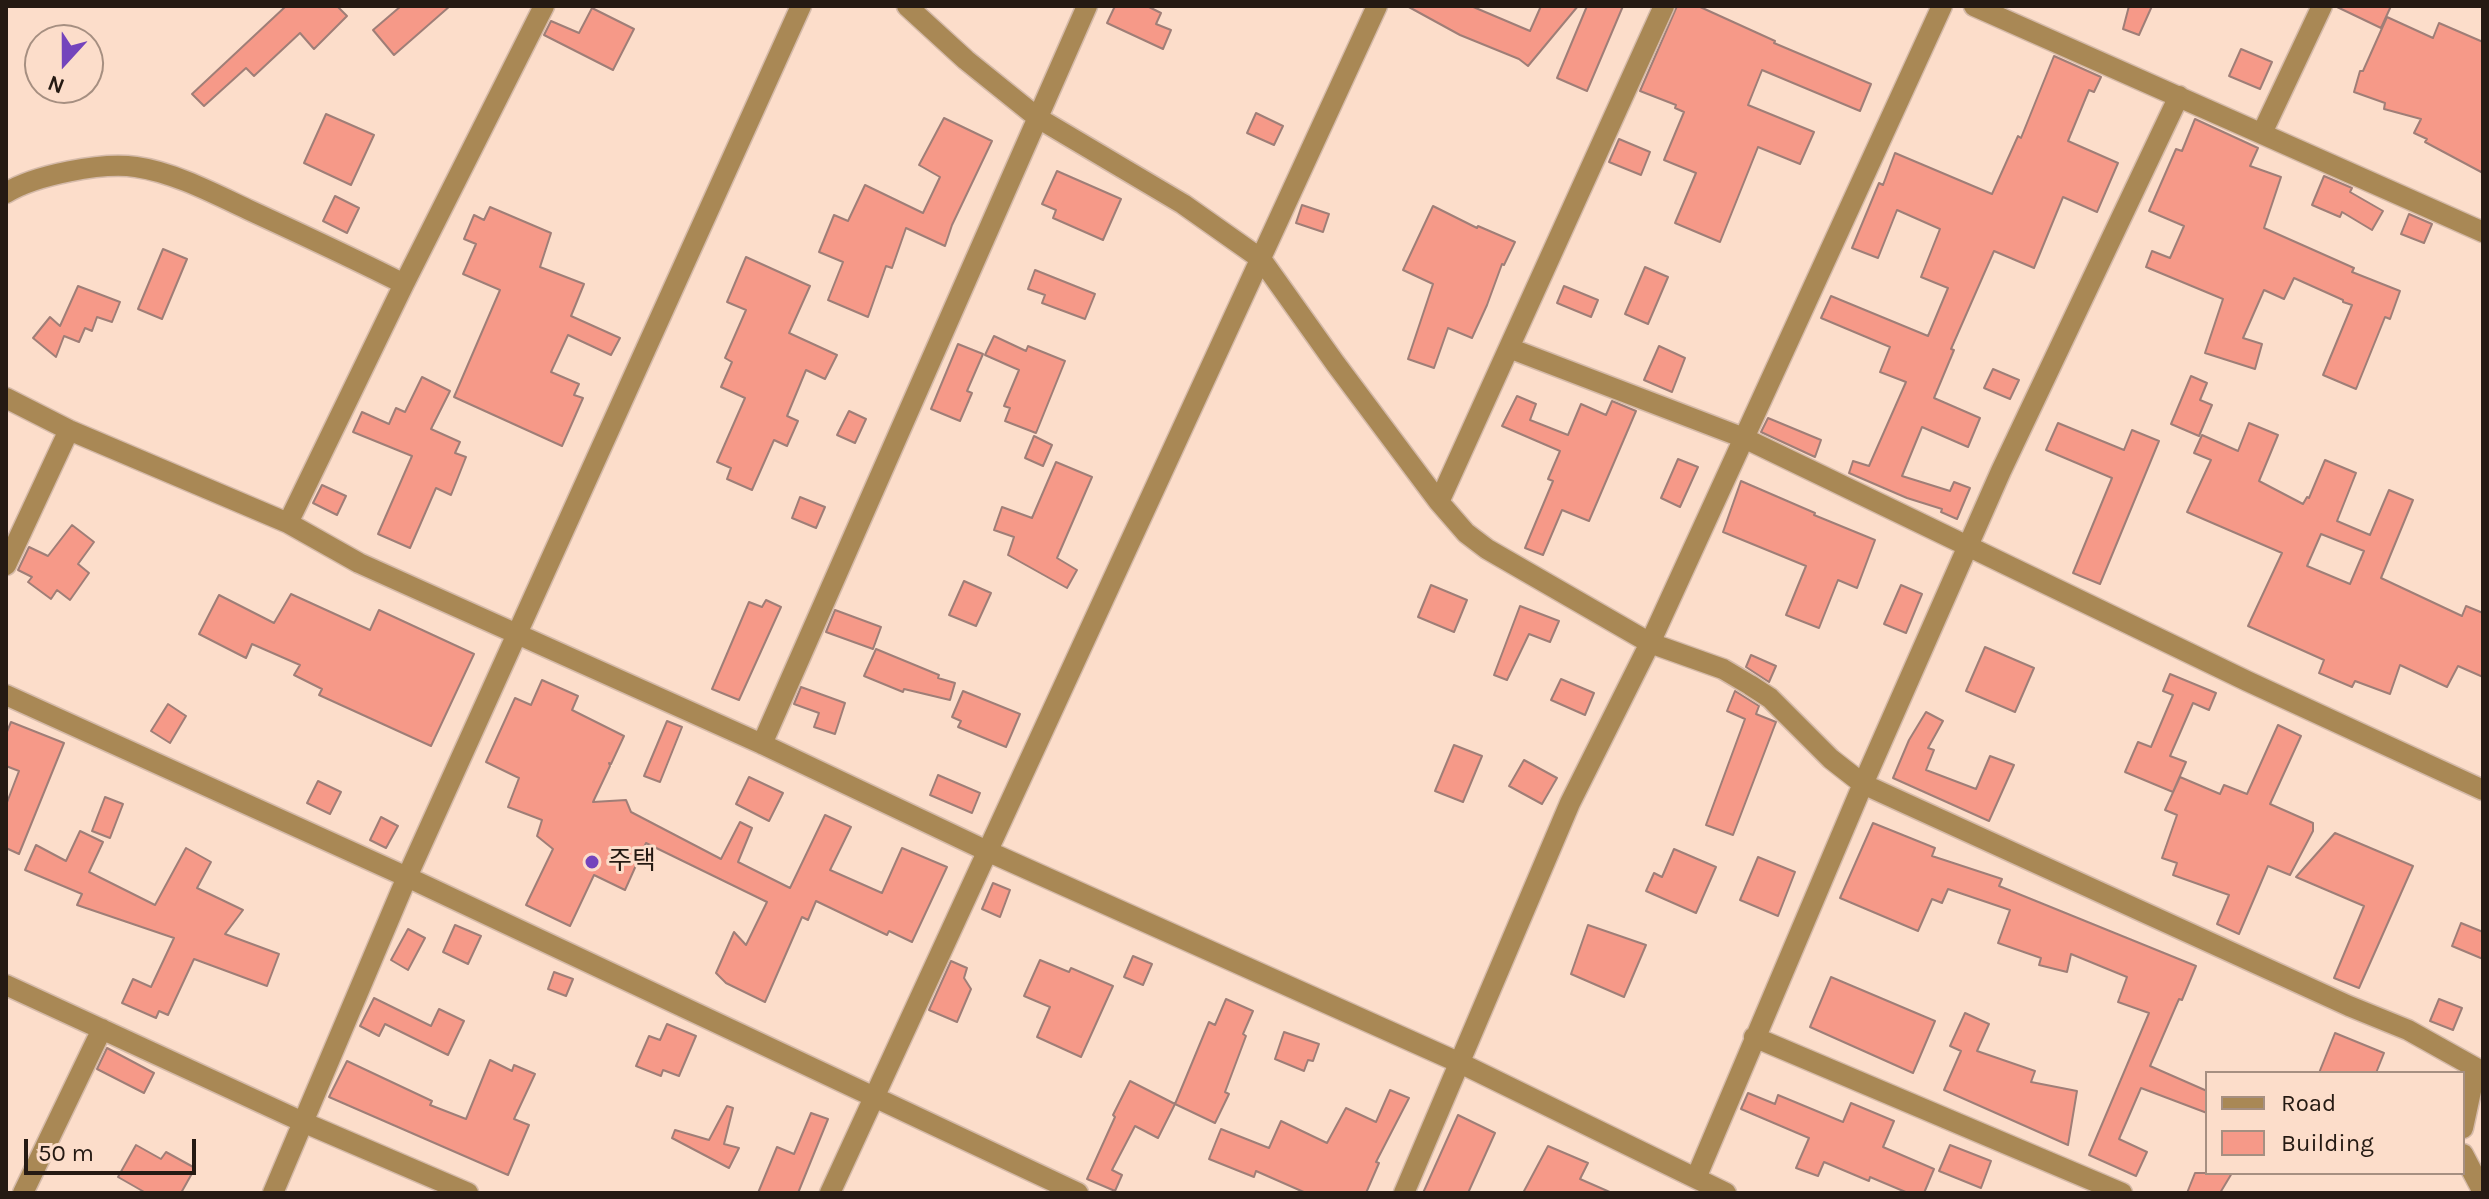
<!DOCTYPE html>
<html>
<head>
<meta charset="utf-8">
<style>
	body { margin:0 }
	#map { position:relative; width:2489px; height:1199px; overflow:hidden; background:#fcddca; font-family:Karla,sans-serif }
	canvas { display:block }
	.frame { position:absolute; inset:0; border:8px solid #251a13; pointer-events:none }
	.legend { position:absolute; left:2205px; top:1071px; width:260px; height:104px; box-sizing:border-box; background:#fcddca; border:2px solid #a68f81; margin:0; padding:10px 14px; list-style:none; font-size:24px; color:#251a13 }
	.legend li { display:flex; align-items:center; gap:16px; height:40px }
	.legend b { width:40px; border:2px solid #a68f81 }
	.north { position:absolute; left:24px; top:24px; width:80px; height:80px; box-sizing:border-box; background:#fcddca; border:2px solid #a68f81; border-radius:50%; rotate:201deg; font-size:22px; font-weight:700; line-height:32px; text-align:center; color:#251a13 }
	.north::after { content:''; display:block; margin:auto; width:28px; height:36px; background:#7444bc; clip-path:polygon(50% 0,100% 100%,50% 72%,0 100%) }
	.scale { position:absolute; left:24px; top:1139px; width:172px; height:36px; box-sizing:border-box; border:4px solid #251a13; border-top:0; padding-left:10px; font-size:24px; line-height:28px; white-space:nowrap; color:#251a13; -webkit-text-stroke:6px #fcddca; paint-order:stroke }
</style>
</head>
<body>
<div id="map">
<canvas width="2489" height="1199"></canvas>
<div class="frame"></div>
<ul class="legend">
<li><b style="height:10px;background:#a98855"></b>Road</li>
<li><b style="height:22px;background:#f69988"></b>Building</li>
</ul>
<div class="north">N</div>
<div class="scale">50 m</div>
</div>
<script>
const g = document.querySelector('canvas').getContext('2d');
g.lineJoin = 'round';
function fillPath(path, color) { g.fillStyle = color; g.fill(path, 'evenodd'); }
function trace(path, color, width, dash) { g.strokeStyle = color; g.lineWidth = width; g.lineCap = dash ? 'butt' : 'round'; g.setLineDash(dash || []); g.stroke(path); }
function drawText(font, color, halo, rows, align = 'center') {
  g.font = font + ' Karla,"Noto Sans KR",sans-serif'; g.lineWidth = 6; g.setLineDash([]); g.textBaseline = 'middle'; g.strokeStyle = halo; g.fillStyle = color; for (const [text, x, y, turn = 0] of rows) {
    g.save(); g.translate(x, y); g.rotate((+turn || 0) * Math.PI / 180); g.textAlign = isNaN(turn) ? turn : align; if (halo) g.strokeText(text, 0, 0); g.fillText(text, 0, 0); g.restore();
  }
}
const building = new Path2D(`
	M286,6H337L347,16L314,49L300,33L254,76L246,68L204,106L192,94Z
	M401,6H450L394,55L373,30Z
	M1115,6H1147L1161,13L1156,24L1171,30L1163,49L1107,23Z
	M1407,6H1471L1530,31L1541,6H1578L1528,66L1519,59L1460,35Z
	M1587,6H1623L1587,91L1557,78Z
	M1677,6H1698L1775,41L1774,43L1871,84L1860,111L1762,70L1748,105L1814,132L1800,164L1758,147L1720,242L1675,223L1696,173L1664,160L1684,112L1675,108L1676,105L1640,91Z
	M2129,6H2152L2139,35L2123,29Z
	M2335,6H2391L2381,28Z
	M592,8L634,29L613,70L544,35L551,21L579,33Z
	M2387,17L2433,38L2439,23L2483,42V173L2425,142L2427,139L2414,133L2421,119L2384,109L2385,103L2354,92L2360,71H2363Z
	M2241,49L2272,62L2260,89L2229,76Z
	M2054,56L2101,77L2094,92L2089,90L2068,141L2118,163L2097,212L2063,197L2034,268L1994,251L1951,349L1954,350L1934,398L1980,418L1968,447L1922,427L1902,476L1950,491L1954,482L1970,488L1957,519L1941,512L1942,509L1907,498L1849,473L1853,461L1869,466L1906,382L1880,372L1890,347L1821,318L1831,296L1928,336L1948,288L1921,277L1940,229L1897,210L1878,258L1852,248L1879,183L1883,185L1895,153L1992,194L2018,136L2021,138Z
	M1256,113L1283,126L1274,145L1247,133Z
	M326,114L374,135L351,185L304,163Z
	M944,118L992,141L952,225L945,246L906,228L892,268L886,266L868,317L828,300L843,262L819,252L834,215L848,221L865,185L923,213L940,177L919,165Z
	M2195,119L2258,148L2250,166L2281,177L2264,228L2354,268L2352,272L2400,291L2390,319L2385,317L2356,389L2323,375L2352,305L2343,302V300L2294,278L2284,299L2264,290L2243,338L2262,344L2255,369L2205,353L2223,299L2146,267L2152,251L2170,258L2184,226L2149,211L2176,149L2182,151Z
	M1619,139L1650,152L1641,175L1609,162Z
	M1057,171L1121,199L1103,240L1053,218L1056,210L1042,204Z
	M2324,176L2352,188L2350,192L2383,211L2372,230L2342,212L2340,217L2312,205Z
	M335,196L359,208L347,233L323,221Z
	M1302,205L1329,214L1323,232L1296,223Z
	M1433,206L1477,228L1478,226L1515,242L1504,265L1502,264L1487,305L1472,338L1448,328L1434,368L1408,359L1433,284L1403,270Z
	M490,207L551,233L540,267L584,284L571,316L620,338L611,355L568,335L551,372L579,384L574,395L583,398L562,446L454,397L500,290L463,274L476,244L464,239L474,215L484,220Z
	M2409,214L2432,224L2424,243L2401,234Z
	M163,249L187,259L162,319L138,309Z
	M746,257L810,286L789,333L837,355L825,379L806,370L787,416L798,421L787,446L774,440L752,490L727,479L731,468L717,462L745,398L721,387L732,362L725,358L746,310L727,302Z
	M1645,267L1668,277L1648,324L1625,314Z
	M1035,270L1095,294L1085,319L1042,303L1045,295L1028,289Z
	M78,286L120,302L112,322L97,317L92,331L85,328L79,342L64,336L56,357L33,338L50,317L60,326Z
	M1564,286L1598,300L1591,317L1557,303Z
	M994,336L1026,351L1028,346L1065,361L1036,433L1005,421L1010,408L1004,406L1019,370L985,355Z
	M958,344L983,354L967,391L972,393L960,421L931,409Z
	M1659,346L1685,358L1672,392L1644,380Z
	M1993,369L2019,380L2010,399L1984,388Z
	M2191,376L2207,383L2200,400L2212,405L2199,436L2171,424Z
	M422,377L450,391L431,429L460,442L455,453L466,457L451,495L436,488L410,548L378,534L412,456L353,432L362,412L389,424L396,408L405,412Z
	M1517,396L1536,404L1530,420L1568,435L1581,404L1606,415L1612,401L1636,411L1589,521L1562,510L1543,555L1525,548L1553,481L1548,479L1560,451L1502,426Z
	M849,411L866,419L855,443L837,435Z
	M1768,418L1821,440L1815,457L1761,432Z
	M2058,423L2124,450L2132,430L2159,441L2100,584L2073,573L2112,478L2046,450Z
	M2249,423L2278,435L2259,481L2303,504L2307,497L2309,498L2325,460L2356,473L2337,521L2370,535L2389,490L2413,500L2381,578L2462,616L2466,606L2483,613V677L2458,666L2447,687L2400,665L2390,694L2355,681L2352,687L2319,673L2324,660L2248,626L2282,553L2187,512L2211,460L2194,453L2202,435L2238,451ZM2321,534L2364,551L2350,584L2307,566Z
	M1034,436L1052,445L1043,466L1025,458Z
	M1678,459L1698,467L1680,507L1661,498Z
	M1056,462L1092,477L1057,558L1077,570L1067,588L1008,555L1014,537L994,530L1002,507L1032,518Z
	M1741,481L1815,513L1814,515L1875,540L1857,588L1838,580L1819,628L1786,615L1806,566L1723,532Z
	M322,485L346,496L337,515L313,503Z
	M800,497L825,507L816,528L792,518Z
	M72,525L94,542L78,564L89,573L70,600L57,590L51,599L28,582L32,577L18,570L29,547L48,556Z
	M964,581L991,593L976,626L949,615Z
	M1431,585L1467,600L1454,632L1418,617Z
	M1901,585L1922,594L1906,633L1884,624Z
	M291,594L370,630L379,610L474,654L431,746L319,695L322,689L294,675L300,665L252,644L246,658L199,634L219,595L274,623Z
	M766,600L781,607L739,700L712,689L749,602L762,607Z
	M1520,606L1559,621L1550,642L1529,634L1507,680L1494,675Z
	M835,610L881,627L873,649L826,632Z
	M1985,647L2034,668L2015,712L1966,691Z
	M876,649L939,675L938,678L955,683L950,700L904,689L903,692L864,676Z
	M1751,655L1776,666L1769,682L1746,667Z
	M2170,674L2216,693L2209,710L2193,703L2170,756L2186,762L2173,792L2125,772L2138,742L2151,747L2173,695L2163,691Z
	M1561,679L1594,693L1585,715L1551,700Z
	M542,680L578,696L572,710L624,736L611,764L609,763L610,766L593,802L626,800L631,812L721,859L740,822L752,828L738,862L790,888L825,815L851,827L830,870L882,893L902,848L947,867L912,942L889,931L887,935L816,901L808,920L802,917L765,1002L726,983L716,973L734,932L746,945L767,902L646,843L625,890L594,875L570,926L526,905L553,849L537,836L542,820L508,807L519,778L486,762L515,698L531,705Z
	M801,687L845,703L835,734L814,727L819,713L794,704Z
	M963,691L1020,714L1006,747L958,727L961,721L952,717Z
	M1735,691L1759,706L1756,714L1776,722L1733,835L1706,825L1745,719L1727,711Z
	M168,704L186,716L170,743L151,731Z
	M1926,712L1943,721L1928,748L1934,750L1926,770L1976,789L1990,756L2014,765L1989,821L1893,778L1909,740Z
	M667,721L682,727L660,782L644,776Z
	M11,722L64,743L19,854L6,848V805L19,771L6,766V734Z
	M2278,725L2301,736L2270,804L2313,823V831L2290,875L2268,866L2239,934L2217,924L2229,895L2173,875L2177,863L2162,858L2177,815L2165,810L2180,777L2220,794L2224,785L2247,794Z
	M1454,745L1482,756L1463,802L1435,791Z
	M1524,760L1557,778L1542,804L1509,786Z
	M938,775L980,793L972,813L930,795Z
	M749,777L783,793L769,821L736,804Z
	M318,781L341,792L330,814L307,803Z
	M105,797L123,804L110,838L92,831Z
	M381,817L398,826L386,848L370,840Z
	M1873,823L1935,848L1932,856L2002,879L1999,886L2196,966L2182,1000L2179,999L2150,1066L2207,1091V1113L2141,1088L2119,1139L2147,1152L2136,1176L2089,1155L2149,1013L2118,1002L2127,977L2071,954L2067,972L2039,965L2041,958L1998,943L2010,910L1948,889L1942,903L1932,899L1918,931L1840,898Z
	M80,831L103,842L89,872L155,905L186,848L211,862L197,888L243,910L225,934L279,954L267,986L194,959L168,1015L159,1011L156,1018L122,1003L133,979L151,987L174,938L77,905L82,894L25,870L36,845L66,861Z
	M2335,833L2413,866L2359,988L2334,978L2364,906L2296,877Z
	M1674,849L1716,867L1696,913L1646,891L1654,873L1662,877Z
	M1758,857L1795,872L1778,916L1740,900Z
	M993,883L1010,890L1000,917L982,909Z
	M2461,923L2483,932V959L2452,946Z
	M455,925L481,936L468,964L443,952Z
	M1588,925L1646,945L1624,997L1571,974Z
	M408,929L425,938L408,970L391,960Z
	M1133,956L1152,964L1143,985L1124,977Z
	M1040,960L1069,972L1071,968L1113,986L1081,1057L1037,1037L1050,1007L1024,996Z
	M951,961L967,968L964,978L971,989L957,1022L929,1010Z
	M554,972L573,979L566,996L548,989Z
	M1831,977L1935,1021L1913,1073L1810,1027Z
	M374,998L431,1026L439,1009L464,1021L448,1055L385,1024L379,1036L360,1026Z
	M1226,999L1253,1011L1243,1034L1246,1036L1225,1092L1229,1094L1215,1123L1175,1104L1209,1022L1215,1025Z
	M2439,999L2462,1008L2453,1030L2430,1021Z
	M1965,1013L1989,1024L1977,1051L2035,1071L2031,1082L2077,1091L2068,1145L1944,1090L1961,1051L1950,1046Z
	M667,1024L696,1036L679,1076L663,1070L661,1076L636,1066L649,1036L660,1040Z
	M1284,1032L1319,1044L1313,1061L1308,1060L1304,1071L1275,1059Z
	M2335,1033L2384,1053L2376,1073H2319Z
	M107,1048L154,1073L144,1093L97,1069Z
	M490,1060L512,1071L514,1065L535,1074L514,1119L529,1125L508,1175L329,1097L347,1061L432,1101L430,1105L466,1119Z
	M1130,1081L1175,1104L1158,1138L1135,1126L1112,1170L1122,1175L1115,1191L1087,1179L1115,1117L1113,1115Z
	M1390,1090L1409,1098L1376,1162L1379,1163L1366,1193H1306L1256,1171L1254,1177L1209,1159L1221,1129L1269,1148L1281,1121L1327,1143L1346,1108L1376,1122Z
	M1748,1093L1775,1104L1778,1095L1843,1122L1851,1103L1894,1121L1883,1147L1934,1169L1924,1193H1908L1870,1177L1869,1181L1824,1162L1818,1176L1796,1168L1809,1138L1741,1109Z
	M727,1106L733,1108L724,1144L739,1148L729,1168L672,1138L675,1130L709,1140Z
	M811,1113L828,1119L798,1193H758L777,1147L794,1154Z
	M1458,1115L1495,1133L1468,1193H1423Z
	M136,1145L161,1159L166,1152L195,1168L181,1193H146L118,1177Z
	M1950,1145L1991,1161L1981,1188L1939,1171Z
	M1548,1146L1588,1163L1580,1179L1612,1193H1523Z
	M2195,1173H2232L2220,1193H2187Z`);
const minor = new Path2D(`
	M907,6L966,60L1038,118L1183,204L1261,259L1335,363L1439,502L1466,533L1487,549L1650,643L1723,669L1750,685L1770,698L1831,759L1863,784L2349,1006L2408,1030L2476,1068L2463,1128
	M1974,6L2483,232
	M2262,133L2322,6
	M6,193C35,175 102,162 136,167C173,172 215,194 249,210C301,234 353,258 404,284
	M1509,348L1744,438L2247,681L2483,790
	M6,398L69,430L288,523L359,563L762,744L987,851L1460,1063L1726,1193
	M1439,502L1664,6
	M288,523L404,284L544,6
	M6,565L69,430
	M6,695L407,877L1078,1193
	M762,744L1087,6
	M6,985L305,1123L468,1193
	M1754,1037L2122,1193
	M2463,1154L2483,1192
	M1696,1178L1863,784L2001,471L2179,96
	M23,1193L102,1029
	M273,1193L407,877L801,6
	M830,1193L1377,6
	M1404,1193L1570,803L1650,643L1942,6`);
const markers = [
	[592,862,8,"#7444bc"]
];
const poiNames = [
	["주택",608,862]
];
fillPath(building, '#f69988');
trace(building, '#9f7e77', 2);
trace(minor, '#d5baa9', 23);
trace(minor, '#a98855', 20);
for (const [x, y, r, color] of markers) { const dot = new Path2D(); dot.arc(x, y, r, 0, 2 * Math.PI); g.fillStyle = color; g.fill(dot); trace(dot, '#fcddca', 3); }
drawText('26px', '#251a13', '#fcddca', poiNames, 'left');
</script>
</body>
</html>
